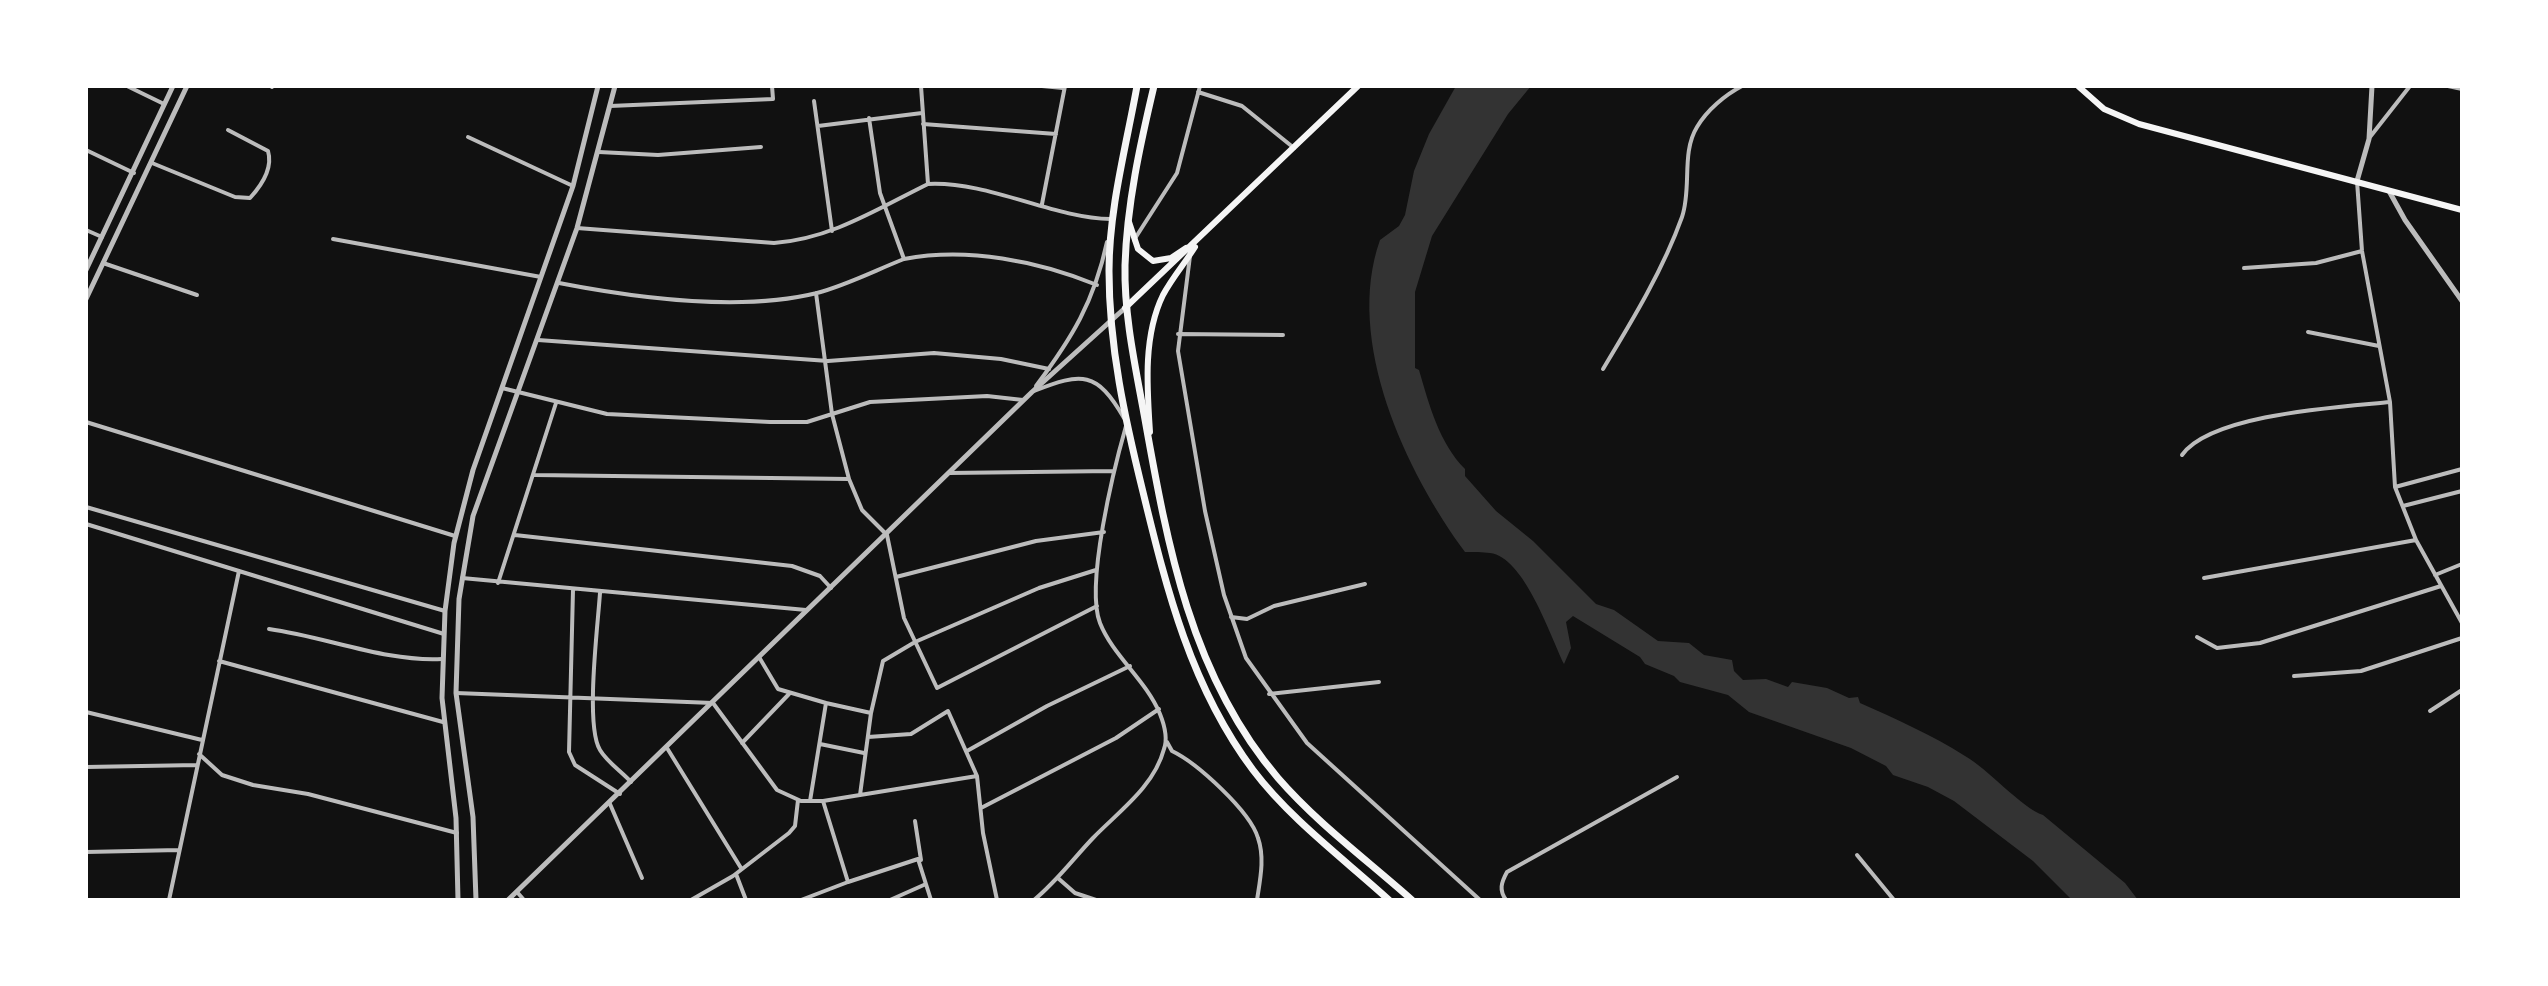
<!DOCTYPE html>
<html>
<head>
<meta charset="utf-8">
<style>
	body { margin:0 }
	#map { position:relative; width:2548px; height:986px; overflow:hidden; background:#111; font-family:Mulish,sans-serif }
	canvas { display:block }
	.frame { position:absolute; inset:0; border:88px solid #fff; pointer-events:none }
</style>
</head>
<body>
<div id="map">
<canvas width="2548" height="986"></canvas>
<div class="frame"></div>
</div>
<script>
const g = document.querySelector('canvas').getContext('2d');
g.lineJoin = 'round';
function fillPath(path, color) { g.fillStyle = color; g.fill(path, 'evenodd'); }
function trace(path, color, width, dash) { g.strokeStyle = color; g.lineWidth = width; g.lineCap = dash ? 'butt' : 'round'; g.setLineDash(dash || []); g.stroke(path); }
const water = new Path2D(`
	M1456,86H1531L1508,114L1432,236L1415,292V368L1419,370C1429,404 1439,443 1465,469V476L1496,511L1533,541L1596,604L1614,610L1658,641L1689,643L1704,655L1732,660L1734,671L1743,680L1766,679L1788,687L1792,682L1827,688L1849,698L1858,697L1860,703C1896,719 1932,735 1965,756C1988,769 2023,809 2043,815L2125,883L2138,900H2072L2033,861L1954,801L1928,787L1893,775L1886,766L1851,748L1749,712L1728,695L1680,682L1674,676L1645,664L1640,657L1573,616L1566,622L1571,648L1564,664C1550,635 1524,557 1490,553C1483,552 1473,552 1465,552C1406,472 1344,341 1380,240L1399,226L1405,215L1414,171L1429,134Z`);
const minor = new Path2D(`
	M127,86L164,104
	M271,86L272,87
	M1042,86L1063,88
	M2448,86L2462,89
	M1198,92L1242,106L1294,148
	M814,101L832,231
	M610,106L773,99L772,86
	M869,118L880,193L904,259C968,247 1038,261 1097,285
	M923,124L1056,134
	M818,126L922,113
	M468,137L573,186
	M2370,137L2410,86
	M86,150L134,173
	M599,152L658,155L761,147
	M152,163L235,197L250,198C261,186 273,168 268,151L228,130
	M2357,181L2362,251L2390,402L2395,487L2416,540L2462,623
	M928,184C989,181 1052,218 1111,219
	M1042,204L1065,86
	M577,228L774,243C831,239 877,209 928,184L921,86
	M86,230L102,237
	M333,239L541,277
	M1134,240L1177,173L1200,86
	M1190,256L1178,351L1205,511L1224,595L1246,658L1307,743L1480,900
	M103,263L197,295
	M2244,268L2316,263L2362,251
	M559,283C636,298 740,312 817,293C847,285 876,270 904,259
	M816,293L832,414L849,479L862,510L887,535L904,618L937,688L1097,606
	M2308,332L2379,346
	M1178,334L1283,335
	M538,340L828,361L934,353L1001,359L1049,369
	M1603,369C1632,321 1663,270 1682,217C1692,188 1681,153 1697,127C1707,110 1725,95 1742,86
	M1036,386C1072,338 1094,302 1107,242
	M502,388L607,414L770,422H807L870,402L987,396L1023,400
	M1034,391C1082,372 1097,371 1124,418
	M86,422L455,536
	M2182,455C2211,414 2340,407 2390,402
	M949,473L1113,471
	M535,475L849,479
	M2395,487L2462,469
	M2403,506L2462,491
	M86,507L445,611
	M86,524L444,634
	M515,535L792,566L820,576L831,588
	M2435,575L2462,564
	M896,577L1036,541L1104,532
	M462,578L806,610
	M2204,578L2416,540
	M498,583L556,403
	M573,590L569,752L575,765L620,794
	M600,593C598,624 585,726 600,750C607,762 622,772 631,782
	M1231,617L1247,619L1274,606L1365,584
	M269,629C327,637 385,662 442,659
	M2197,637L2217,648L2260,643L2441,586
	M759,657L778,689L826,703
	M219,661L443,722
	M2294,676L2361,671L2462,638
	M456,693L713,703L777,790L801,801H823
	M1269,694L1379,682
	M2430,711L2462,690
	M86,712L202,740
	M868,737L911,734L948,711L977,776
	M1167,742L1172,751C1197,763 1250,811 1258,838C1265,858 1260,880 1257,900
	M742,743L789,694
	M820,744L864,753
	M667,748L741,868
	M967,751L1047,706L1130,666
	M199,754L222,775L253,785L308,794L457,833
	M86,767L197,765
	M860,795L823,801L848,882L918,859L931,900
	M810,801L826,703L871,713
	M610,804L642,878
	M981,808L1116,738L1159,709
	M915,821L921,860
	M86,852L179,850
	M1857,855L1894,900
	M736,874L746,900
	M1059,879L1075,893L1096,900
	M517,892L524,900
	M169,900L239,571
	M691,900L733,876L789,833L795,826L798,800
	M801,900L848,882
	M890,900L926,884
	M997,900L983,833L977,776L860,795L871,713L883,661L915,642L1039,588L1096,570
	M1034,900C1057,881 1073,859 1093,838C1118,812 1154,787 1164,749C1168,738 1164,724 1160,714C1146,680 1113,656 1100,623C1085,585 1114,468 1126,426
	M1506,900C1499,890 1501,883 1507,872L1677,777`);
const tertiary = new Path2D(`
	M2357,181L2369,139L2372,86
	M2389,191L2405,220L2462,301
	M86,270L173,86
	M86,299L187,86
	M458,900L456,818L442,698L445,611L454,543L473,470L573,186L598,86
	M476,900L473,817L456,693L459,599L473,516L577,228L615,86
	M508,900L1032,392L1125,308`);
const secondary = new Path2D(`
	M2078,86L2104,109L2139,124L2462,210
	M1129,222L1138,249L1153,261L1171,258L1186,248
	M1125,308L1358,86
	M1150,432C1147,387 1143,336 1163,295C1172,278 1185,263 1195,247`);
const trunk = new Path2D(`
	M1137,86C1126,147 1109,209 1109,271C1109,347 1125,419 1143,492C1167,591 1191,687 1253,770C1290,819 1344,859 1389,900
	M1154,86C1140,145 1127,204 1125,265C1124,315 1135,365 1144,414C1167,543 1190,675 1278,778C1317,823 1367,860 1412,900`);
fillPath(water, '#333');
trace(minor, '#bcbcbc', 4);
trace(tertiary, '#bcbcbc', 5);
trace(secondary, '#f5f5f5', 6);
trace(trunk, '#f5f5f5', 7);
</script>
</body>
</html>
